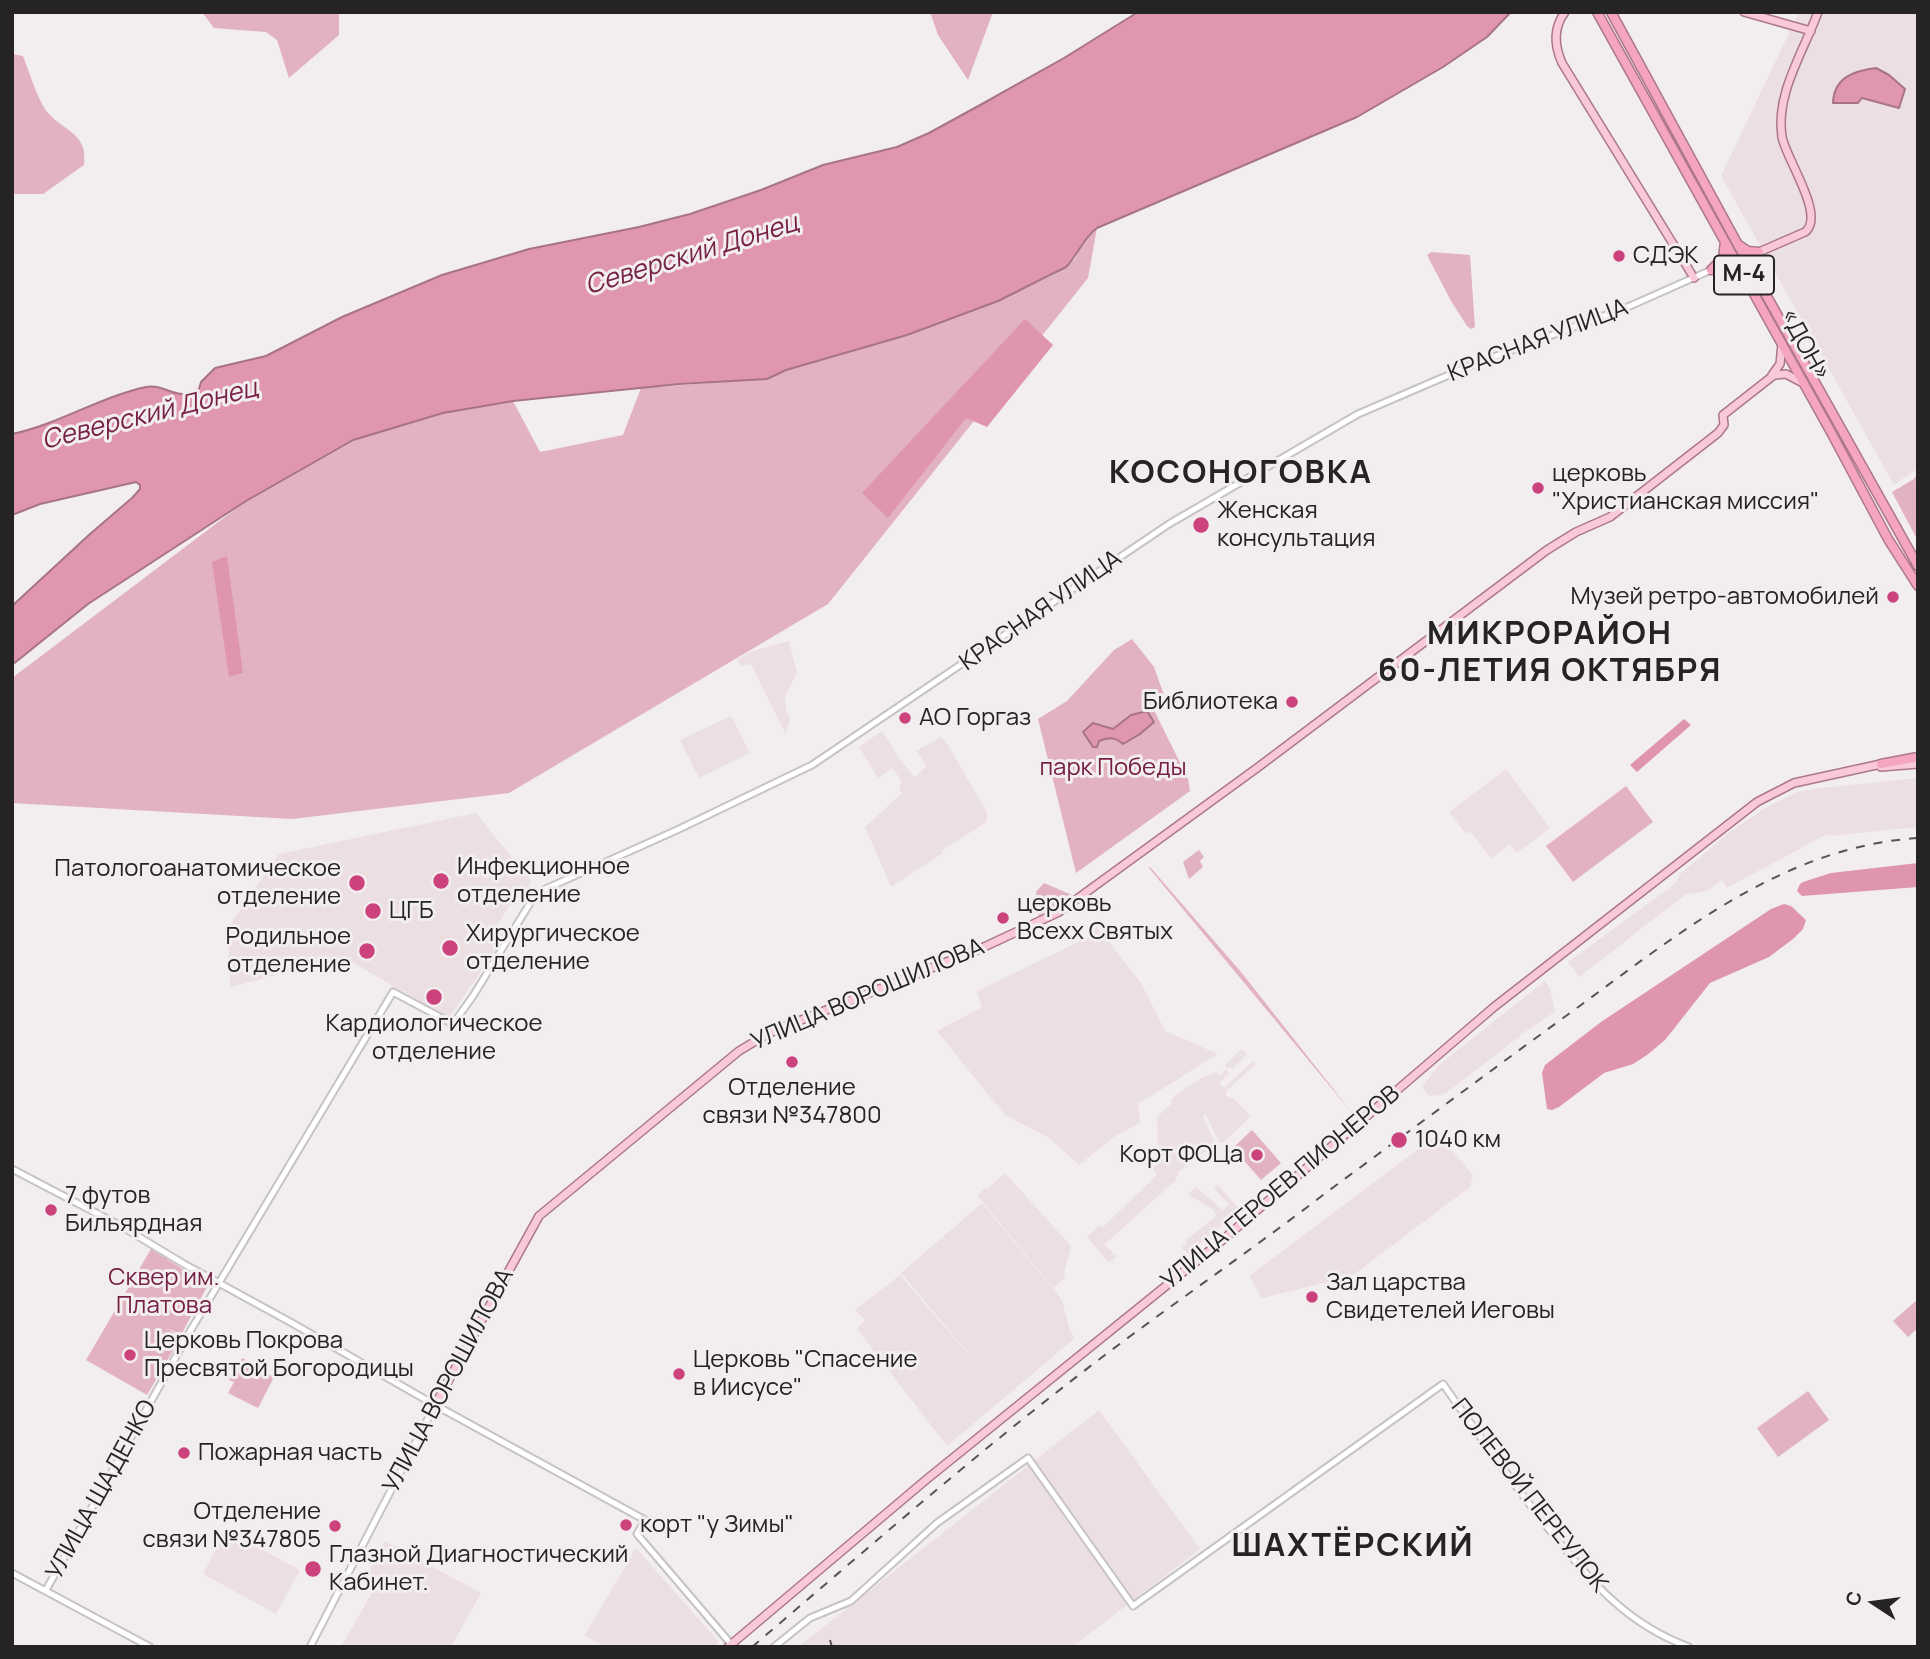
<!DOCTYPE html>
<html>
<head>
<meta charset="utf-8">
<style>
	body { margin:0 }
	#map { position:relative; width:1930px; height:1659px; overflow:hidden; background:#f2edee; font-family:Manrope,sans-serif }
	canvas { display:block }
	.frame { position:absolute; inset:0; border:14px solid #252324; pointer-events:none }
	.north { position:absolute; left:1839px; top:1568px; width:70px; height:70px; -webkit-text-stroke:5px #f2edee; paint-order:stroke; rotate:283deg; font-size:19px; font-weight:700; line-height:28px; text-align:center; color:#252324 }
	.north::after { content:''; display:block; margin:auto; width:24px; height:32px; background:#252324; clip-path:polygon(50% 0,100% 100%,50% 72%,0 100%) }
</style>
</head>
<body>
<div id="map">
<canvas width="1930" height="1659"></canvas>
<div class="frame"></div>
<div class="north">С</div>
</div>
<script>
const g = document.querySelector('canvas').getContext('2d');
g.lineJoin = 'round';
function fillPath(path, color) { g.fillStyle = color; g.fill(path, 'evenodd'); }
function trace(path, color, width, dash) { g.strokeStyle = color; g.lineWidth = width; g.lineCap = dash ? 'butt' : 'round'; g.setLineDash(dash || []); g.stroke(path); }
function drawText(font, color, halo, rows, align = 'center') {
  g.font = font + ' Manrope,sans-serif'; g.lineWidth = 6; g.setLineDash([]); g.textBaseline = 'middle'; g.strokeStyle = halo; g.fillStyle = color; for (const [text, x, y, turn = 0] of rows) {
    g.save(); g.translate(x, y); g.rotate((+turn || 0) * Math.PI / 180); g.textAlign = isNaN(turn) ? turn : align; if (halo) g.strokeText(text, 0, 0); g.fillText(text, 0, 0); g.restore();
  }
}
const built = new Path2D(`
	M1799,12H1918V468L1894,485L1721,176Z
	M789,641L797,673L785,696L786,711L790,719L786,735L751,664L741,666L737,660L752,651Z
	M731,716L750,753L699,778L680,740Z
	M882,731L901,761L915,777L927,766L916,751L941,737L946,742L987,812V822L942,850L943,853L891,887L865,827L902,793L899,789L901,780L892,768L878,778L859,747Z
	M1506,769L1550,828L1517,853L1510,844L1491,859L1470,831L1466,834L1449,812Z
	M1918,778V827L1829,836L1827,834L1727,888L1722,880L1707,891L1685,895L1579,977L1568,962L1675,884L1680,874L1731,831L1767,807L1797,792L1820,788Z
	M476,813L531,881L525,897L517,894L498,924L508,931L449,1018L343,957L231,987L228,967L229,926L279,854Z
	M1096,926L1141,983L1165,1031L1218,1054L1138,1104L1140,1123L1114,1137L1079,1165L1048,1137L1005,1115L937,1031L982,1007L977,991L1091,936Z
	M1545,981L1550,988L1555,1012L1529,1029L1445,1094L1429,1096L1422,1087L1439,1065Z
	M1241,1049L1247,1054L1232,1069L1229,1067L1226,1070L1229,1074L1219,1083L1224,1088L1253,1061L1256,1064L1226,1091V1096L1235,1100L1251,1116L1223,1143L1219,1142L1206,1115L1203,1116L1215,1144L1178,1172L1176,1180L1104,1245L1117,1256L1109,1263L1087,1237L1099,1225L1103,1227L1157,1175L1152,1169L1156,1166L1152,1160L1158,1152L1157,1117L1172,1103L1171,1100L1177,1094L1203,1077L1217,1072L1220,1076L1227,1068L1225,1065Z
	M1438,1134L1473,1175L1470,1187L1352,1276L1262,1298L1249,1276Z
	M1005,1173L1071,1246L1064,1273L1065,1278L1053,1288L977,1195L985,1188L987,1189Z
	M1218,1185L1240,1210L1187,1254L1182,1247L1186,1244L1185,1241L1216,1216L1213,1210L1188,1194L1196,1187L1223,1210L1229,1205L1214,1188Z
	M982,1203L1062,1300L1070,1331L1075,1338L947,1446L857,1329L865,1320L855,1310L900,1275L1000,1391L901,1273Z
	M1099,1410L1200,1549L1072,1647H798Z
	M226,1530L300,1570L276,1614L203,1574Z
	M385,1541L481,1593L451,1647H341L374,1589L363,1583Z
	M636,1548L719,1642L713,1647H605L585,1635Z`);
const green = new Path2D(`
	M202,12H339V35L289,78L277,40L266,32L214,28Z
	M930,12H993L968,80L938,35Z
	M12,54L23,56C29,71 38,101 48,113C65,132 88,133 84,165L43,194H12Z
	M1097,228L1088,278L828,604L509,793L292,819L12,803V678L246,501L333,450L353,440L443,413L513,401L540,452L623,435L641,388L767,379L786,370L907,335L998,301L1051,276L1066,267L1075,259L1085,240Z
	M1431,252L1470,255L1475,327L1471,329L1467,326L1451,301L1427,255Z
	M1918,473V541L1892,492L1914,479Z
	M1132,639L1154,667L1164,695L1156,699L1152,706L1188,779L1190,791L1076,873L1038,719L1067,701L1114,650Z
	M1626,786L1653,822L1573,882L1546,846Z
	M1199,850L1204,857L1200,861L1203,867L1189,879L1183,862Z
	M1150,867L1241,972L1353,1114L1149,868Z
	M1044,883L1072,895L1039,916L1036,892Z
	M1252,1130L1281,1163L1261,1180L1233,1148Z
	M151,1249L208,1285L181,1335L165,1327L181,1337L147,1395L86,1360Z
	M1918,1299V1328L1908,1337L1893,1321Z
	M242,1358L267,1371L266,1373L274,1377L258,1408L228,1393L234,1382L229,1380Z
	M1808,1391L1829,1420L1778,1457L1757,1428Z`);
const forest = new Path2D(`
	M1025,319L1053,345L987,427L966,418L888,518L862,493Z
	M227,556L243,673L229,677L212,562Z
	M1684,719L1691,725L1637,772L1630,765Z
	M1918,863V887L1802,896L1797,891L1800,884L1803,882L1831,873Z
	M1784,904L1791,906L1806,920L1803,929L1793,939L1769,957L1710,983L1665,1040L1647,1055L1633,1064L1604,1073L1559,1107L1552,1110L1547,1109L1542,1073L1545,1065L1601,1022L1771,909Z`);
const water = new Path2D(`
	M1138,12H1511L1487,37L1443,67L1357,117L1097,228C1083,238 1078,255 1066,267L998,301L907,335L786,370L767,379L679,384L513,401L443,413L353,440L246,501L88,604L12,665V606L90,534L132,498L140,489V485L136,482L40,504L12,515V434C59,424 100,397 146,387C160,384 170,394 183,394C188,394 194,390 199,389L201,382L215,368L266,356L342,317L442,275L529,249L639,227L690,214L761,190L823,165L897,147L929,133L982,104L1064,58Z
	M1876,68L1889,75L1905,89L1899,108L1862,98L1858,103H1833C1834,77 1854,71 1876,68Z
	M1147,711L1154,722L1140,734L1123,744C1115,737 1109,737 1099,741L1097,747H1093L1083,732L1093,723L1113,729L1131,715Z`);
const minor = new Path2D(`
	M12,1169L121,1226L184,1264L292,1323L435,1405L645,1520L637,1534L731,1644
	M12,1573L150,1647
	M46,1590L189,1333L393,992L453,1024L473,996L532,900L543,890L677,830L812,765L1169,524L1358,414L1472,365L1630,306L1711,270
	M310,1647L435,1405
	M774,1647L810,1618L851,1601L937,1523L1028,1458L1133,1606L1443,1384C1478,1434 1513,1484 1551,1532C1592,1582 1626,1624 1689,1647`);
const major = new Path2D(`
	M1565,12C1553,28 1554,45 1562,63L1694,278
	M1744,12L1811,31
	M1759,252L1805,232C1826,216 1786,159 1782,137C1775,94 1804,51 1818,12
	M1772,375L1780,364L1782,344
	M1881,767L1918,764
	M435,1405L539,1216L739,1051L769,1033L984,947L1059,912L1257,768L1547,550L1576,532L1610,517L1718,433L1724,425L1723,415L1774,375L1786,374L1803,383
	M728,1647L927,1479L1219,1243L1494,1007L1757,802L1794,783L1881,764L1882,767`);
const highway = new Path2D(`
	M1597,12L1832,434L1888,539L1918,586
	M1611,12L1737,243L1918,566
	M1739,245L1748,251L1759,252
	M1711,270L1723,258L1725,242
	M1714,270L1726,267L1741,273
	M1881,764L1918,757`);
const rail = new Path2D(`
	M830,1640L832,1647
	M752,1647C867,1549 981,1449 1101,1358C1175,1302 1253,1249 1327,1192C1408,1132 1489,1072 1570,1013C1676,936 1781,847 1918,838`);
const markers = [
	[1619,256,7,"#cb427d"],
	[1538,488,7,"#cb427d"],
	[1201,525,9,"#cb427d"],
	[1893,597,7,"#cb427d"],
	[1292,702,7,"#cb427d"],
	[905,718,7,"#cb427d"],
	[441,881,9,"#cb427d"],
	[357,883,9,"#cb427d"],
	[373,911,9,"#cb427d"],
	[1003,918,7,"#cb427d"],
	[450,948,9,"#cb427d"],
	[367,951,9,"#cb427d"],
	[434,997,9,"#cb427d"],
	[792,1062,7,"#cb427d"],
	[1399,1140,9,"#cb427d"],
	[1257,1155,7,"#cb427d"],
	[51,1210,7,"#cb427d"],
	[1312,1297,7,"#cb427d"],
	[130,1355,7,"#cb427d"],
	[679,1374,7,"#cb427d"],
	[184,1453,7,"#cb427d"],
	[626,1525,7,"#cb427d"],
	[335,1526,7,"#cb427d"],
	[313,1569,9,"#cb427d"]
];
const shields = [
	[1744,275,60]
];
const shieldNames = [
	["М-4",1744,275]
];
const poiNames = [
	["СДЭК",1633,256],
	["церковь",1552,474],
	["\"Христианская миссия\"",1552,502],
	["Женская",1217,511],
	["консультация",1217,539],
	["Музей ретро-автомобилей",1879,597,"right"],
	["Библиотека",1278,702,"right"],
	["АО Горгаз",919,718],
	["Инфекционное",457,867],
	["отделение",457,895],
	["Патологоанатомическое",341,869,"right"],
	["отделение",341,897,"right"],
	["церковь",1017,904],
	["Всехх Святых",1017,932],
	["ЦГБ",389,911],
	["Хирургическое",466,934],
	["отделение",466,962],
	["Родильное",351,937,"right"],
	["отделение",351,965,"right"],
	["Кардиологическое",434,1024,"center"],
	["отделение",434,1052,"center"],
	["Отделение",792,1088,"center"],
	["связи №347800",792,1116,"center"],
	["1040 км",1415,1140],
	["Корт ФОЦа",1243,1155,"right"],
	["7 футов",65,1196],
	["Бильярдная",65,1224],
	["Зал царства",1326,1283],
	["Свидетелей Иеговы",1326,1311],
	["Церковь Покрова",144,1341],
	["Пресвятой Богородицы",144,1369],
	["Церковь \"Спасение",693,1360],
	["в Иисусе\"",693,1388],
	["Пожарная часть",198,1453],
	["Отделение",321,1512,"right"],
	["связи №347805",321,1540,"right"],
	["корт \"у Зимы\"",640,1525],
	["Глазной Диагностический",329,1555],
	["Кабинет.",329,1583]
];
const streetNames = [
	["КРАСНАЯ УЛИЦА",1538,341,-21],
	["«ДОН»",1804,345,61],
	["КРАСНАЯ УЛИЦА",1041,611,-35],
	["УЛИЦА ВОРОШИЛОВА",868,995,-23],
	["УЛИЦА ГЕРОЕВ ПИОНЕРОВ",1281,1188,-40],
	["УЛИЦА ВОРОШИЛОВА",449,1381,-62],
	["УЛИЦА ЩАДЕНКО",102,1490,-61],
	["ПОЛЕВОЙ ПЕРЕУЛОК",1529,1496,52]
];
const parkNames = [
	["парк Победы",1113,768],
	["Сквер им.",164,1278],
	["Платова",164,1306]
];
const waterNames = [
	["Северский Донец",692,255,-17],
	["Северский Донец",150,415,-14]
];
const districtNames = [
	["КОСОНОГОВКА",1241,474],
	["МИКРОРАЙОН",1550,635],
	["60-ЛЕТИЯ ОКТЯБРЯ",1550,672],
	["ШАХТЁРСКИЙ",1353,1547]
];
fillPath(built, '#ecdfe2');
fillPath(green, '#e2b2c1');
fillPath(forest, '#e095ae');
fillPath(water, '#e096af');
trace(water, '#a87485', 2);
trace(minor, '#c7c3c4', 9);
trace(major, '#ac7889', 10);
trace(highway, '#ac7889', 11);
trace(minor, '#fff', 5);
trace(major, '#f9c9d9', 7);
trace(highway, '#f5a5c0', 8);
trace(rail, '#555354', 2, [9, 9]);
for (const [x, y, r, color] of markers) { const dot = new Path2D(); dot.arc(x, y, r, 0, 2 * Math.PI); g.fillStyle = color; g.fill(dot); trace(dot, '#f2edee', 2.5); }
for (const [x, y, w] of shields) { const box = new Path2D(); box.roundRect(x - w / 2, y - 19.5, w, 39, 5); g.fillStyle = '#f2edee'; g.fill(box); trace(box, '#252324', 2); }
drawText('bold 23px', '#252324', null, shieldNames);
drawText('24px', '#252324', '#f2edee', poiNames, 'left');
drawText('24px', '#252324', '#f2edee', streetNames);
drawText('24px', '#741e43', '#f2edee', parkNames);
drawText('italic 26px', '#772146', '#f2edee', waterNames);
g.letterSpacing = '2px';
drawText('bold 32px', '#252324', '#f2edee', districtNames);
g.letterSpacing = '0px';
</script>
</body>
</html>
